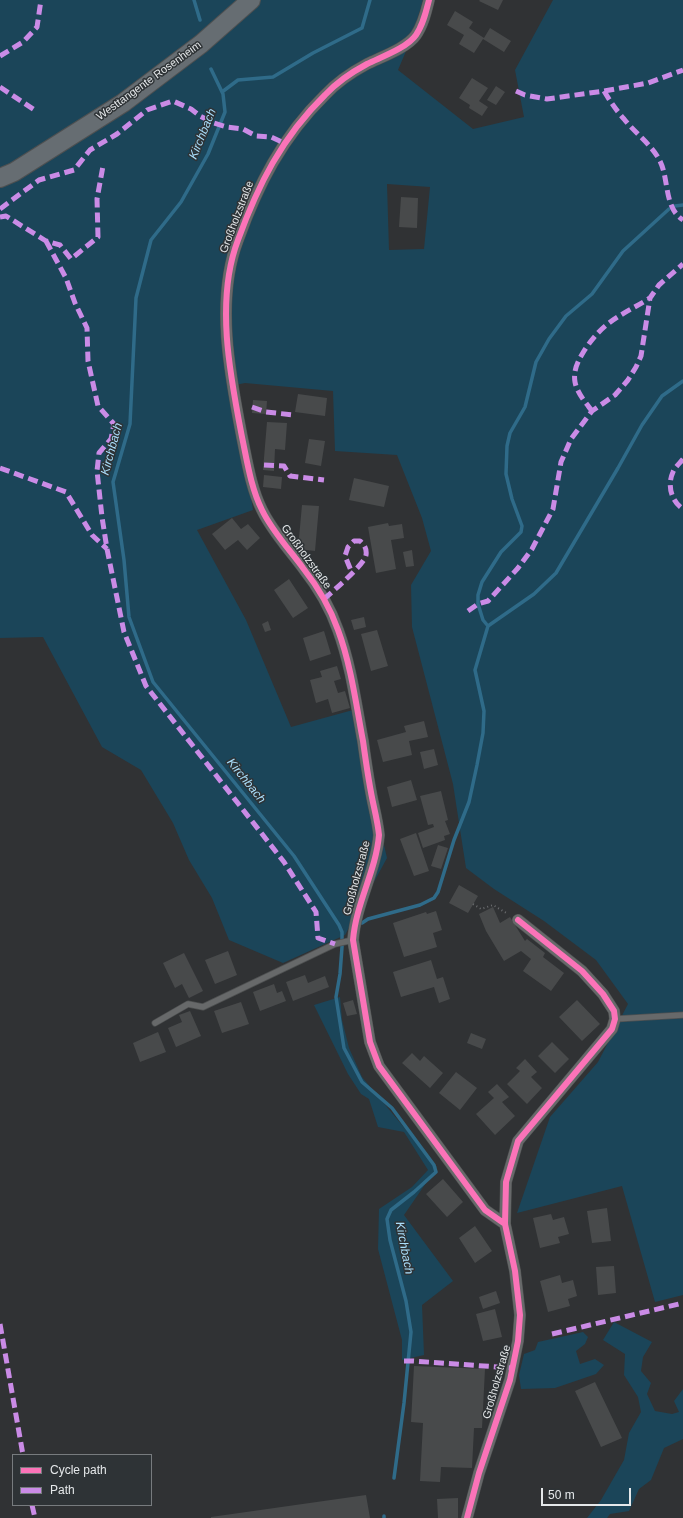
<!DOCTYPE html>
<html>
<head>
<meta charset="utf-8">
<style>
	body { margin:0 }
	#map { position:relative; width:683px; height:1518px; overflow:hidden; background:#303234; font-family:Arial,sans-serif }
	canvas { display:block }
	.legend { position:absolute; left:12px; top:1454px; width:140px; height:52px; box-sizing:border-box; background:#2e3336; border:1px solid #777b7e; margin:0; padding:5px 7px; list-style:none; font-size:12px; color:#e5e8ea }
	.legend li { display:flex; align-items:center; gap:8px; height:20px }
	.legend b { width:20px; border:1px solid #777b7e }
	.scale { position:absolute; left:541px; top:1488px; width:90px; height:18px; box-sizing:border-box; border:2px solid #e5e8ea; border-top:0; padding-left:5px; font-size:12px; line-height:14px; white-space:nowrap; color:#e5e8ea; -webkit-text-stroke:3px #2e3336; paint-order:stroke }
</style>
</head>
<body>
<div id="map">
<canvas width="683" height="1518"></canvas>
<ul class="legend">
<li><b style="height:5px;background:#fb73b8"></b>Cycle path</li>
<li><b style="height:5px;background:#ca8be6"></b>Path</li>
</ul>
<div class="scale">50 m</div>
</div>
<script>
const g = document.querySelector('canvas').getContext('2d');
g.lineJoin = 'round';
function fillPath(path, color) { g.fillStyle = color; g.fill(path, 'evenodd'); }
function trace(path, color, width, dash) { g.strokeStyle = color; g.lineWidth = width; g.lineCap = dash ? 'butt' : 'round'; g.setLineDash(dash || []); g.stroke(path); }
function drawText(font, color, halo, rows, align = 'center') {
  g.font = font + ' Arial,sans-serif'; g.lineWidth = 3; g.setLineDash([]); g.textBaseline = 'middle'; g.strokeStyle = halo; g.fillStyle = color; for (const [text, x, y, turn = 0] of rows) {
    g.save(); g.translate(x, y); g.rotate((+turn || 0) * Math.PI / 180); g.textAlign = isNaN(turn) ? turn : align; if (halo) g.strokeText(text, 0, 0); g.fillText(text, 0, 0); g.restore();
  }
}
const green = new Path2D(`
	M0,0H423L412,37L398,70L473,129L524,117L515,70L553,0H683V1295L655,1302L622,1186L517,1213L550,1117L598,1062L628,1004L596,960L544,921L494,889L466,868L453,784L412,627L411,585L431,551L422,518L397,455L335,451L333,391L245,383L235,385L253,510L197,530L246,620L291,727L353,710L387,858L345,935L283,963L229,940L212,898L189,860L173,823L141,770L102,747L43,637L0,638ZM387,184L430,187L424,249L389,250Z
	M340,997L342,1020L349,1048L362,1077L437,1167L404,1215L453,1281L422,1305L424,1355L402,1360V1340L378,1249L379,1209L412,1187L428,1170L404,1132L378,1127L369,1099L361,1094L348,1074L314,1005Z
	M614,1322L652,1342L643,1357L641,1371L651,1383L647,1394L655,1411L672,1414L679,1412L674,1401L683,1389V1439L664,1448L651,1480L639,1489L629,1511L610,1514L607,1518H587L601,1500L624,1460L629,1433L641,1412L638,1397L624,1375L625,1354L603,1340Z
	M583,1332L588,1337L585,1344L576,1351L580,1364L595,1359L604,1365L596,1374L555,1388L521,1389L519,1375L524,1354L535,1350L538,1342Z`);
const stream = new Path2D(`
	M194,0L200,20
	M211,69L223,94L225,112L208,154L181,202L151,240L136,298L130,424L113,482L124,560L129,617L153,682L294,856L339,925L342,932V947L340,974L336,997L344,1048L362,1082L392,1108L434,1165L436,1172L414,1192L391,1210L387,1219L390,1240L406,1301L411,1332L404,1403L394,1478
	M222,92L238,80L273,77L313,53L362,28L370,0
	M675,206L683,205
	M488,626L483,620L478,604V595L482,582L501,552L521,532L522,526L512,499L506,474L507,446L510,433L525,407L536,362L549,339L566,316L592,294L623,251L669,209
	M362,923L368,919L420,905L434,898L438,892L454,840L469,802L477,765L483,733L484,711L475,670L488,626L534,594L556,573L618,468L642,425L662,396L683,381
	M384,1518V1516`);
const building = new Path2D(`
	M480,0H503L498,10L479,1Z
	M455,11L473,22L469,28L484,38L490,28L511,41L504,52L483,39L474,53L459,44L464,35L447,25Z
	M472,78L488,88L479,101L488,107L482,116L469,108L470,105L459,98Z
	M496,86L505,92L496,105L487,100Z
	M401,197L418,198L417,228L399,227Z
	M298,394L327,398L325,416L295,412Z
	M253,400L267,401L266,414L252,413Z
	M267,422L287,423L285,450L275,449L274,471L263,470Z
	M309,439L325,441L321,466L305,463Z
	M264,475L282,477L281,489L263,487Z
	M354,478L389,486L384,507L349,500Z
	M302,505L319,506L315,551L298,549Z
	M232,518L241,529L248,524L260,538L247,550L238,540L225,550L212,534Z
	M388,523L389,526L402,524L404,538L391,540L396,569L376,573L368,527Z
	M412,550L414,566L406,567L403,552Z
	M289,579L308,608L293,618L274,590Z
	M364,617L366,627L354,630L351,620Z
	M268,621L271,630L265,632L262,624Z
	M377,630L388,666L371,671L361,634Z
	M324,631L331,654L310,661L303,638Z
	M337,666L341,679L334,681L338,693L345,691L350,708L332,713L328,699L316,703L310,680L322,677L320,671Z
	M424,721L428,737L409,741L412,755L383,762L377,740L406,732L404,726Z
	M434,749L438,765L424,769L420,752Z
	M411,780L417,800L392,807L387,787Z
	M441,791L448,820L445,821L450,834L444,836L445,840L423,848L418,833L434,827L433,824L428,825L420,796Z
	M416,833L429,871L414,876L400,839Z
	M438,845L448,848L441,869L431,866Z
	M459,885L478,896L468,913L449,903Z
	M493,907L500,923L510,917L525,941L527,939L545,953L543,957L564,973L551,991L523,971L531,959L521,951L504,961L486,931L479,914Z
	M436,911L442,930L433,933L437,947L404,957L393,923L426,912L427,914Z
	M228,951L237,975L215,984L205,960Z
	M184,953L203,991L189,998L182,984L175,988L163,963Z
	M431,960L437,979L443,977L450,999L439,1003L434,987L401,997L393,972Z
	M305,975L308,983L325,976L329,987L293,1001L286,982Z
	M274,984L277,993L282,991L286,1001L260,1011L253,992Z
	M353,1000L357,1014L347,1016L343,1003Z
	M577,1000L600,1024L582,1041L559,1017Z
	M241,1002L249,1024L222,1033L214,1011Z
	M190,1011L201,1036L176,1047L168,1028L182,1022L179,1015Z
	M158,1032L166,1052L140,1062L133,1043Z
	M471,1033L486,1039L482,1049L467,1043Z
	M552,1042L569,1059L555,1073L538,1056Z
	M412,1053L420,1061L424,1056L443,1073L430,1088L402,1063Z
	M525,1059L537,1072L531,1077L542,1088L527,1104L507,1084L520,1071L516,1068Z
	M456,1072L477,1088L460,1110L439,1093Z
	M497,1084L509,1097L502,1102L515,1116L495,1135L476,1114L494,1098L488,1092Z
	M443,1179L463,1202L447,1217L426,1194Z
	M607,1208L611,1241L592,1243L587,1211Z
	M551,1214L553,1220L564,1217L569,1234L558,1237L560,1243L540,1248L533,1218Z
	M475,1226L492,1251L475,1263L459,1238Z
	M614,1266L616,1293L598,1295L596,1267Z
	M560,1275L562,1283L573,1280L577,1296L568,1299L570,1306L548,1312L540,1281Z
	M496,1291L500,1303L483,1309L479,1297Z
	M495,1309L502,1337L483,1341L476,1314Z
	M414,1366L485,1369L482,1428H474L472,1468L441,1467L440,1482L420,1481L423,1423L411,1422Z
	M595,1382L622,1438L601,1447L575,1391Z
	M366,1495L370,1518H211V1517Z
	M458,1498V1518H438L437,1499Z`);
const path = new Path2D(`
	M473,904L481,909L493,905L508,914`);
const service = new Path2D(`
	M615,1019L683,1015
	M155,1023L188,1004L203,1007L335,944L353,940`);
const minor = new Path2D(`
	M429,0C426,12 423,25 416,35C407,48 381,57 367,64C352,72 337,82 325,95C282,137 258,185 238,240C215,300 230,375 242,437C247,461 251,488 262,510C272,531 289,549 303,568C318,587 330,607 338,630C351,665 356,704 363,741C366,763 369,785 374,807C376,816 378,825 379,835C376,871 356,903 353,940L370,1042L379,1066L485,1210L505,1224
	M467,1518L479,1473L510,1380L518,1341L520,1315L515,1271L505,1224L506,1182L518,1141L612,1029L615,1019L614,1011L603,994L582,971L518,920`);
const trunk = new Path2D(`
	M0,178L14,172L123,103L201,44L251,0`);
const quiet = new Path2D(`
	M0,56L23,42L37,27L41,0
	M0,87L36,111
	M516,91L525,95L547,99L604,91L648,83L683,70
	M604,91C610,101 616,110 624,119C635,133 652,145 660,161C669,179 664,208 683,220
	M0,209L39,180L74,170L90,150L117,134L147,110L173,101L191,109L200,116L214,123L227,127L243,129L256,136L271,137L284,143
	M0,217L6,216L46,241L60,245L71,259L98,237L97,199L103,166
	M46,241L66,278L75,303L87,328L88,361L98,406L114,424L111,439L99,453L97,471L102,517L107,549L124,632L146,686L284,862L316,912L318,938L335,944
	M252,407L266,412L294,415
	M592,411C586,403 577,393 575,382C573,370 578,361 584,351C604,320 621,316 650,298
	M683,459C680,463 675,467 673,472C667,485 671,501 683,509
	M264,465L284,466L290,476L324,480
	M0,468L66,492L92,535L107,549
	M324,599C332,592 365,564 366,555C367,549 364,544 360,541H354L348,547L345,556L352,573
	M468,611L478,604L488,601L518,568L532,549L553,509L561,462L571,439L592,411L615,395L628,380L636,367L641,356L650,298L659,285L683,264
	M0,1324L23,1455
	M552,1334L683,1303
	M404,1361H413L512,1368
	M32,1505L35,1518`);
const cycleway = new Path2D(`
	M429,0C426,12 423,25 416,35C407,48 381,57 367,64C352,72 337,82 325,95C282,137 258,185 238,240C215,300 230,375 242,437C247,461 251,488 262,510C272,531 289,549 303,568C318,587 330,607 338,630C351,665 356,704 363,741C366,763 369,785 374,807C376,816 378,825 379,835C376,871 356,903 353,940L370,1042L379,1066L485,1210L505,1224
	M467,1518L479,1473L510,1380L518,1341L520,1315L515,1271L505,1224L506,1182L518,1141L612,1029L615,1019L614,1011L603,994L582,971L518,920`);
const streetNames = [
	["Westtangente Rosenheim",149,81,-36],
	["Großholzstraße",237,217,-69],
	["Großholzstraße",306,557,54],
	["Großholzstraße",357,878,-75],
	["Großholzstraße",497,1382,-74]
];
const waterNames = [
	["Kirchbach",203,134,-68],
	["Kirchbach",112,449,-75],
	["Kirchbach",246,781,51],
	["Kirchbach",404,1248,79]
];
fillPath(green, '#1b4559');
trace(stream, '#2f6b89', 3.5);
fillPath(building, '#484a4b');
trace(service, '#4e5051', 7);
trace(minor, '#4e5051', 12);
trace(trunk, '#4e5051', 20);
trace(path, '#6c6e70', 2, [1, 3]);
trace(service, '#67696a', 5.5);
trace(minor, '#67696a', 11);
trace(trunk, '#666d72', 18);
trace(quiet, '#ca8be6', 5, [10, 5]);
trace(cycleway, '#fb73b8', 6);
drawText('11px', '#e5e8ea', '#2e3336', streetNames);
drawText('italic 12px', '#a9defb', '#2e3336', waterNames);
</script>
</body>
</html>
